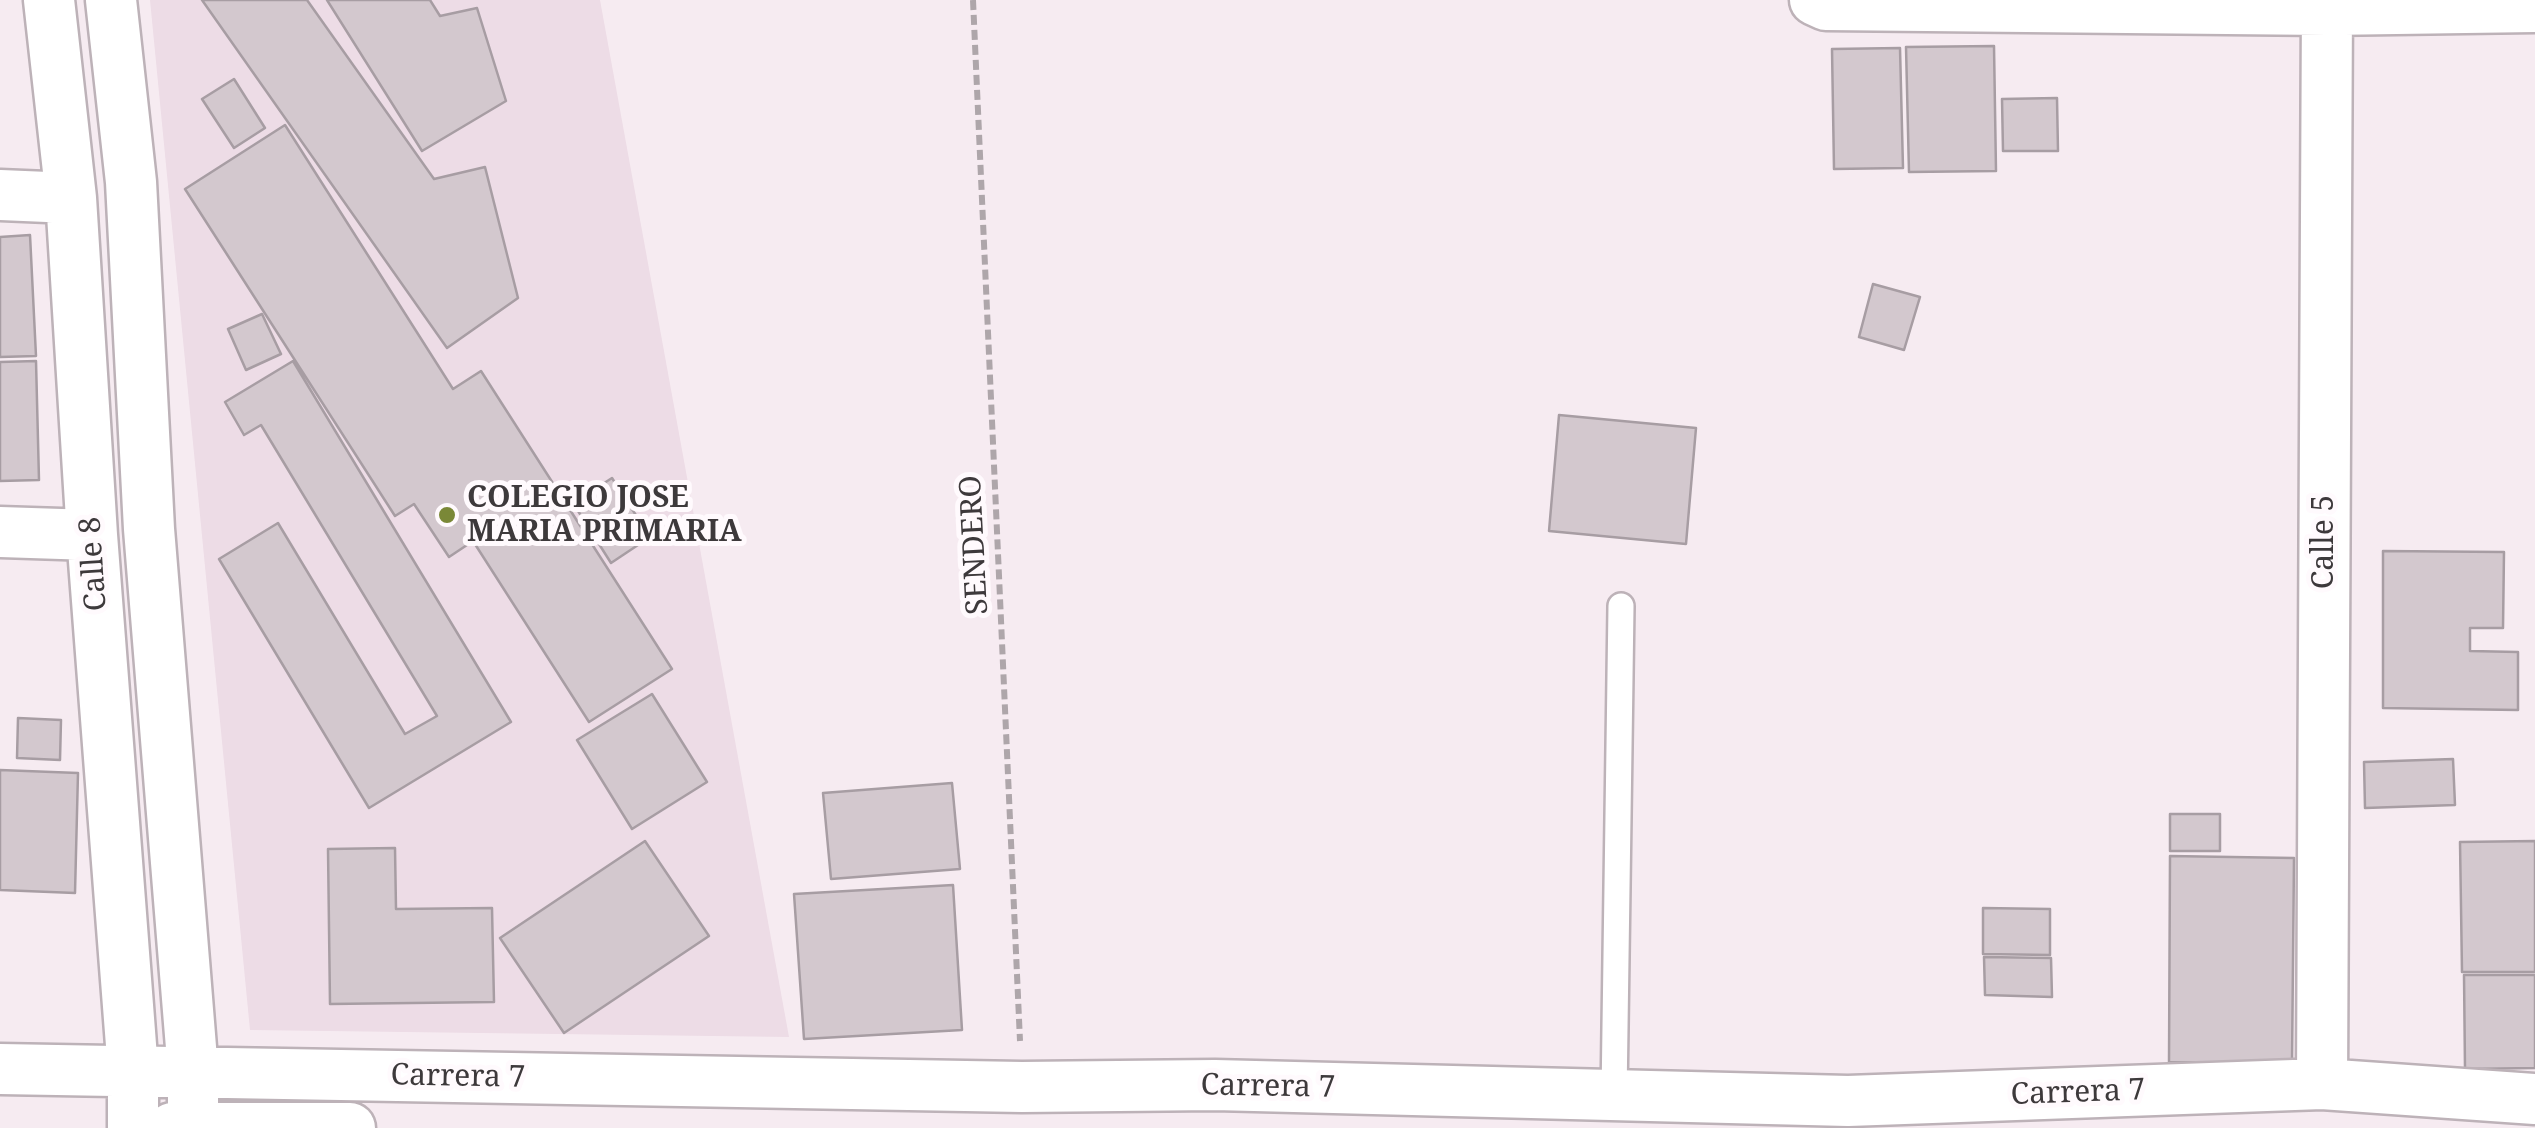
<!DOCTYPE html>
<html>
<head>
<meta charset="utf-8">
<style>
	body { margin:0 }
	canvas { display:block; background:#f6ebf1 }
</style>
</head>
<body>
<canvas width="2535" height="1128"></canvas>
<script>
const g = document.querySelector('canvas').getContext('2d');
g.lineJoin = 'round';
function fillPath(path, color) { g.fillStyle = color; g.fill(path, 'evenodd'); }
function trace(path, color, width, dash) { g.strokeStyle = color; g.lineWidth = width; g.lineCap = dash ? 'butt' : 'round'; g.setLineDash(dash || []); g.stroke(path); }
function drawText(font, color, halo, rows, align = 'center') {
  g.font = font + ' "Noto Serif",serif'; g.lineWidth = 10; g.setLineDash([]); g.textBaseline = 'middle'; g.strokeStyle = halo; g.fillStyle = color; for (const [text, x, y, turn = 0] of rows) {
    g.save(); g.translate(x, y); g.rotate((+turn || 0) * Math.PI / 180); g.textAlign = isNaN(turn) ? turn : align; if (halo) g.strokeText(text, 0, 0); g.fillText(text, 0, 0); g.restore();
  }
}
const built = new Path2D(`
	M150,0H600L789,1037L250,1030Z`);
const building = new Path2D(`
	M202,0H307L434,179L485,167L518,298L447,348Z
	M327,0H430L440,16L477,8L506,101L422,151Z
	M1994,46L1996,171L1909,172L1906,47Z
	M1900,48L1903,168L1834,169L1832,49Z
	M234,79L265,128L234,148L202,99Z
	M2057,98L2058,151H2003L2002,99Z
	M285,125L453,389L481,371L672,669L589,722L473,541L449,557L414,504L395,516L185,189Z
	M30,235L36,356L0,357V237Z
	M1873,284L1920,297L1904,350L1859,337Z
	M262,314L281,354L246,370L228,329Z
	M36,361L39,480L0,481V362Z
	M293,361L511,722L369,808L219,559L278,523L405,734L437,716L261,425L244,435L225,402Z
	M1559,415L1696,428L1686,544L1549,531Z
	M612,478L650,537L611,563L573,503Z
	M2383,551L2504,552L2503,628H2470V651L2518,652V710L2383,708Z
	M652,694L707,782L632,829L577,740Z
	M18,718L61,720L60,760L17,758Z
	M2453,759L2455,805L2365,808L2364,762Z
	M0,770L78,773L75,893L0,890Z
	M952,783L960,869L831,879L823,793Z
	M2170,814H2220V851H2170Z
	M645,841L709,936L564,1033L500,938Z
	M2535,841V972H2462L2460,842Z
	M395,848L396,909L492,908L494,1002L330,1004L328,849Z
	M2170,856L2294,858L2292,1063L2169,1062Z
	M953,885L962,1030L804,1039L794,894Z
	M1983,908L2050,909V955L1983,954Z
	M1984,957L2051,958L2052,997L1985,995Z
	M2464,975H2535V1068L2465,1069Z`);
const path = new Path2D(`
	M973,0L1020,1041`);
const service = new Path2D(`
	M1614,1097L1621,606`);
const minor = new Path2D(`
	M49,0L71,198L92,535L133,1071V1128
	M111,0L131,182L149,529L193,1072V1126
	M1815,0L1826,5L2327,10L2535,7
	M0,195L71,198
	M0,532L92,535
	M0,1069L1022,1087L1215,1085L1848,1101L2322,1084L2535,1099
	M2322,1084L2327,0
	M172,1128H350`);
const markers = [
	[447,515,10,"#7a8837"]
];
const poiNames = [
	["COLEGIO JOSE",467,498],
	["MARIA PRIMARIA",467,532]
];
const streetNames = [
	["Calle 5",2324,542,-90],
	["SENDERO",975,545,-93],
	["Calle 8",94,564,-94],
	["Carrera 7",458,1077,1],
	["Carrera 7",1268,1087,1],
	["Carrera 7",2078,1093,-2]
];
fillPath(built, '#eddce6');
fillPath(building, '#d3c8ce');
trace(building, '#a79da3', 2.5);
trace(service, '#bdb2b8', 30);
trace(minor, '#bdb2b8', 55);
trace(path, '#aea6aa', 6, [10, 5]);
trace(service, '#fff', 25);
trace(minor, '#fff', 50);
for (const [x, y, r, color] of markers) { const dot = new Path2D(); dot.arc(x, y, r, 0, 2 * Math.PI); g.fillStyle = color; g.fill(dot); trace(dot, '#fffafd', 4); }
drawText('bold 30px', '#3d393b', '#fffafd', poiNames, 'left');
drawText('30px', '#3d393b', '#fffafd', streetNames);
</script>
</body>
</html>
